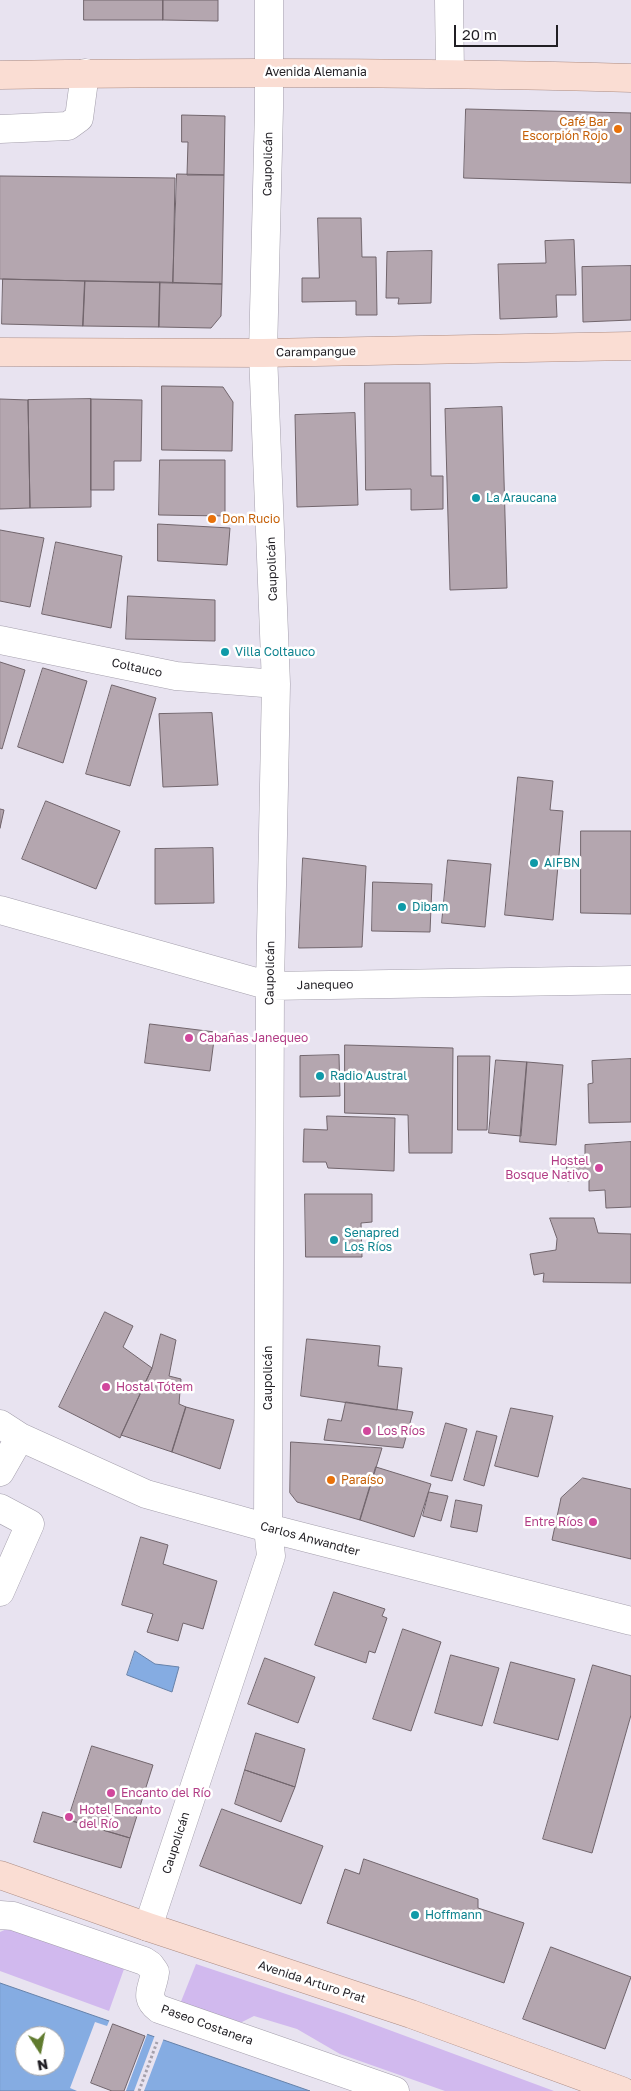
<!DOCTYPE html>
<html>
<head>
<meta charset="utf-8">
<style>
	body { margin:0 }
	#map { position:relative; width:631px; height:2091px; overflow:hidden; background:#e8e3f0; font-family:"Golos Text",sans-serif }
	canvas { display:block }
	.north { position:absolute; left:15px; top:2026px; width:50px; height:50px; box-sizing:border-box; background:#fff; border:1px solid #a6a5a7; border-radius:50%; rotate:169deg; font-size:14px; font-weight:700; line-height:20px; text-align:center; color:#211f24 }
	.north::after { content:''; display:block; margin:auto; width:18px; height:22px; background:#607b2e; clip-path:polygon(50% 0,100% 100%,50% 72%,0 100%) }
	.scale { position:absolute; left:454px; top:25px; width:104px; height:22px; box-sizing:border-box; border:2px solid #211f24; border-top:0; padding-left:6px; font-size:15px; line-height:18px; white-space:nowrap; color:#211f24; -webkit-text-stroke:4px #fff; paint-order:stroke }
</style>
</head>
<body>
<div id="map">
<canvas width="631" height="2091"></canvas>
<div class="north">N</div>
<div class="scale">20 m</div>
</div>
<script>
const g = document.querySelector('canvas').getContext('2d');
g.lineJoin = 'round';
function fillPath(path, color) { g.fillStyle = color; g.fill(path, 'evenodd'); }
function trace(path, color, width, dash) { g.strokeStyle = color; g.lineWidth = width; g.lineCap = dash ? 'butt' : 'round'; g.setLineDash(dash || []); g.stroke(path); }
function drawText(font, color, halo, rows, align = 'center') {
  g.font = font + ' "Golos Text",sans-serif'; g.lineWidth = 5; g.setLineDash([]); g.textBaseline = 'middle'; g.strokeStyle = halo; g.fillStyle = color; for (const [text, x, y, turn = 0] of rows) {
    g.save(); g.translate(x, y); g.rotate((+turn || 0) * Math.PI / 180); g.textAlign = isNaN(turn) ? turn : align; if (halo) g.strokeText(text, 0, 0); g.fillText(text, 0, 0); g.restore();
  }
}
const green = new Path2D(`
	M9,1928L124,1969L109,2011L0,1971V1932Z
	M196,1964L346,2014L554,2091H445L340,2054L297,2029L254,2016L238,2024L180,2004Z`);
const water = new Path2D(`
	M135,1651L155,1664L179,1667L172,1692L127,1675Z
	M0,1983L310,2091H0ZM25,2036H55V2066H25Z`);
const pier = new Path2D(`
	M110,2019L148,2032L126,2091H77L70,2088L95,2022L107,2026Z
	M155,2035L164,2038L144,2091H134Z`);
const building = new Path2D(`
	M84,0H163V20H84Z
	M163,0H218V21L163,20Z
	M466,109L631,113V183L464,178Z
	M182,115L225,116L224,175H187L188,142H182Z
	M177,174L224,175L222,284L173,283Z
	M0,176L175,178L173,283L0,279Z
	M318,218H361L362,257H376L377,315H356V301L302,302V278H319Z
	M574,240L576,295H556L557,317L500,319L498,264L546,263L545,241Z
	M432,251L431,303L398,304L399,298H386L387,252Z
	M631,266V320L583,322L582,267Z
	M3,279L85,281L83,326L2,324Z
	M85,281L160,282L159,327L83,326Z
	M160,282L222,284L221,316L211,328L159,327Z
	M365,383H430L431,476H443V509L411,510V489L366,490Z
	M162,386L223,387L233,402L232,451L162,450Z
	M0,399L28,400L30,508L0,509Z
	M91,399V507L30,508L28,400Z
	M91,399L142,400L141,461H114V490H91Z
	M502,407L507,588L450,590L445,409Z
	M355,413L358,505L297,507L295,415Z
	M160,460H225V516L159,515Z
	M158,524L230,528L227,565L158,561Z
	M0,530L44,538L30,607L0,601Z
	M56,542L122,556L111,628L42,614Z
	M128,596L215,600V641L126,639Z
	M0,662L25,670L2,749L0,748Z
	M43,668L87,681L63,763L18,747Z
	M112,685L156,698L130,786L86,774Z
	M212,713L218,785L163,787L159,714Z
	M518,777L553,781L550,810L563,811L553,920L505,915Z
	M46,801L120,831L96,889L22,859Z
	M0,809L4,810L0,828Z
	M581,831H631V914L581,913Z
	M213,848L214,903L155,904V849Z
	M303,858L366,866L362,947L299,948Z
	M448,860L491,864L485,927L442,923Z
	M373,882L432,884L430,932L372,931Z
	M150,1024L215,1032L210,1071L145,1063Z
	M345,1045L453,1048L452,1153H409L408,1115L345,1113Z
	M339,1055L340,1096L300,1097V1056Z
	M458,1056H490L487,1130H458Z
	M631,1059V1122L589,1123L588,1084L593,1083L592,1061Z
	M496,1060L527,1062L521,1136L489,1133Z
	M527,1062L563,1065L556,1145L520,1142Z
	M327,1116L395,1118L394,1171L328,1168L326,1162H303L304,1129L327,1130Z
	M631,1142V1207L606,1208L605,1190L589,1191V1179L567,1181L566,1157L585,1156V1145Z
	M305,1194H372V1222L361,1223L362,1257H306Z
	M550,1218H594L598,1233L631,1234V1283L543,1282L544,1273L534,1275L530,1254L556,1250L557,1239Z
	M105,1312L133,1326L123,1347L152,1368L120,1438L59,1407Z
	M161,1334L176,1340L169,1376L181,1379L179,1404L186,1407L172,1452L121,1435L152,1368Z
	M307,1339L380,1346L378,1366L402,1368L397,1410L301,1396Z
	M346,1402L413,1412L403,1448L324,1440L328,1419L341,1421Z
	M186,1407L234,1420L220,1469L172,1452Z
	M511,1408L553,1416L538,1477L495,1466Z
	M446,1423L467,1429L452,1481L431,1476Z
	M477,1431L497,1436L484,1486L464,1480Z
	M291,1442L382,1448L360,1520L297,1502L290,1493Z
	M376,1467L431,1484L414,1537L360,1520Z
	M583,1478L631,1489V1559L552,1540L561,1498Z
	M429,1492L448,1496L441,1521L423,1516Z
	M456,1500L482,1505L477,1532L451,1527Z
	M141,1537L168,1545L163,1564L217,1581L203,1629L183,1623L178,1641L147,1632L153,1614L122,1605Z
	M334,1592L385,1609L382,1616L387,1618L375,1653L369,1651L366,1663L315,1645Z
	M403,1629L441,1642L411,1731L373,1719Z
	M451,1655L499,1668L482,1726L435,1713Z
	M265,1658L315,1677L298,1723L248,1704Z
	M511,1662L575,1679L558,1740L494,1723Z
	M593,1665L631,1676V1715L592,1853L543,1839Z
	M256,1733L305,1749L295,1787L245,1770Z
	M92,1746L153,1765L130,1838L68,1820Z
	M245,1770L295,1787L281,1822L235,1804Z
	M222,1809L323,1846L301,1904L200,1866Z
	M43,1812L130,1838L121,1868L34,1842Z
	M364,1859L478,1899V1908L524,1923L504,1983L327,1923L345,1869L359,1874Z
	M551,1947L631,1977L605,2049L523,2019Z
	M113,2024L145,2036L124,2091H112L91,2083Z`);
const path = new Path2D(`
	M139,2091L157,2042`);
const minor = new Path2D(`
	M449,0L450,73
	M0,129L68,126L79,118L85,73
	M0,640L176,676L276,684
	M0,910L270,986L631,980
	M0,1424L20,1437L146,1494L268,1528L631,1621
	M0,1472L20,1437
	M0,1508L30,1524L0,1592
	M0,1915L13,1916L144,1961L150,1965L155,1972C153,1989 143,1997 159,2009L395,2091
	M148,1927L271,1556L268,1528L270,986L276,684L263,353L269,108V0`);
const major = new Path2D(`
	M0,75C210,72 421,72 631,78
	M0,352L263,353L631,346
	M0,1875L148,1927L411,2014L622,2091`);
const markers = [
	[618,129,5,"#e8710a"],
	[476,498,5,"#0f9aa8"],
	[212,519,5,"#e8710a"],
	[225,652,5,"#0f9aa8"],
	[534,863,5,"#0f9aa8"],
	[402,907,5,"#0f9aa8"],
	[189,1038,5,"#d1479c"],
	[320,1076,5,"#0f9aa8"],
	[599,1168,5,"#d1479c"],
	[334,1240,5,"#0f9aa8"],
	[106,1387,5,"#d1479c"],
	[367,1431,5,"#d1479c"],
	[331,1480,5,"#e8710a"],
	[593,1522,5,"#d1479c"],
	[111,1793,5,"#d1479c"],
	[69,1817,5,"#d1479c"],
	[415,1915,5,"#0f9aa8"]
];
const streetNames = [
	["Avenida Alemania",316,72],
	["Caupolicán",268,164,-89],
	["Carampangue",316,352,-1],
	["Caupolicán",272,569,-92],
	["Coltauco",137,668,12],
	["Caupolicán",270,973,-89],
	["Janequeo",325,985,-1],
	["Caupolicán",268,1378,-90],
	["Carlos Anwandter",310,1539,15],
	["Caupolicán",176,1843,-72],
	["Avenida Arturo Prat",312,1982,18],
	["Paseo Costanera",207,2025,20]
];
const foodNames = [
	["Café Bar",608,122,"right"],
	["Escorpión Rojo",608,136,"right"],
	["Don Rucio",222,519],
	["Paraíso",341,1480]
];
const cultureNames = [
	["La Araucana",486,498],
	["Villa Coltauco",235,652],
	["AIFBN",544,863],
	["Dibam",412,907],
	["Radio Austral",330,1076],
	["Senapred",344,1233],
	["Los Ríos",344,1247],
	["Hoffmann",425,1915]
];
const hotelNames = [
	["Cabañas Janequeo",199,1038],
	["Hostel",589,1161,"right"],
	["Bosque Nativo",589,1175,"right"],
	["Hostal Tótem",116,1387],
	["Los Ríos",377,1431],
	["Entre Ríos",583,1522,"right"],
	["Encanto del Río",121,1793],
	["Hotel Encanto",79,1810],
	["del Río",79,1824]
];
fillPath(green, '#d1b9ee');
fillPath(water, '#85ace2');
trace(water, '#6782a9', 1);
fillPath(pier, '#e8e3f0');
fillPath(building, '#b4a6af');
trace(building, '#71656c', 1);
trace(minor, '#a49fac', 29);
trace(major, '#ac8c83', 29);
trace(path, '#a5a1ac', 3, [2.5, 2.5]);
trace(minor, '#fff', 28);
trace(major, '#faddd3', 28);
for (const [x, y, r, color] of markers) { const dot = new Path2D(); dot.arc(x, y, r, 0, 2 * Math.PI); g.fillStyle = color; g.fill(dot); trace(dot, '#fff', 2); }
drawText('12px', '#211f24', '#fff', streetNames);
drawText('12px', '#c56008', '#fff', foodNames, 'left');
drawText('12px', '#0d838f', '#fff', cultureNames, 'left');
drawText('12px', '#b23c85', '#fff', hotelNames, 'left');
</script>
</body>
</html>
